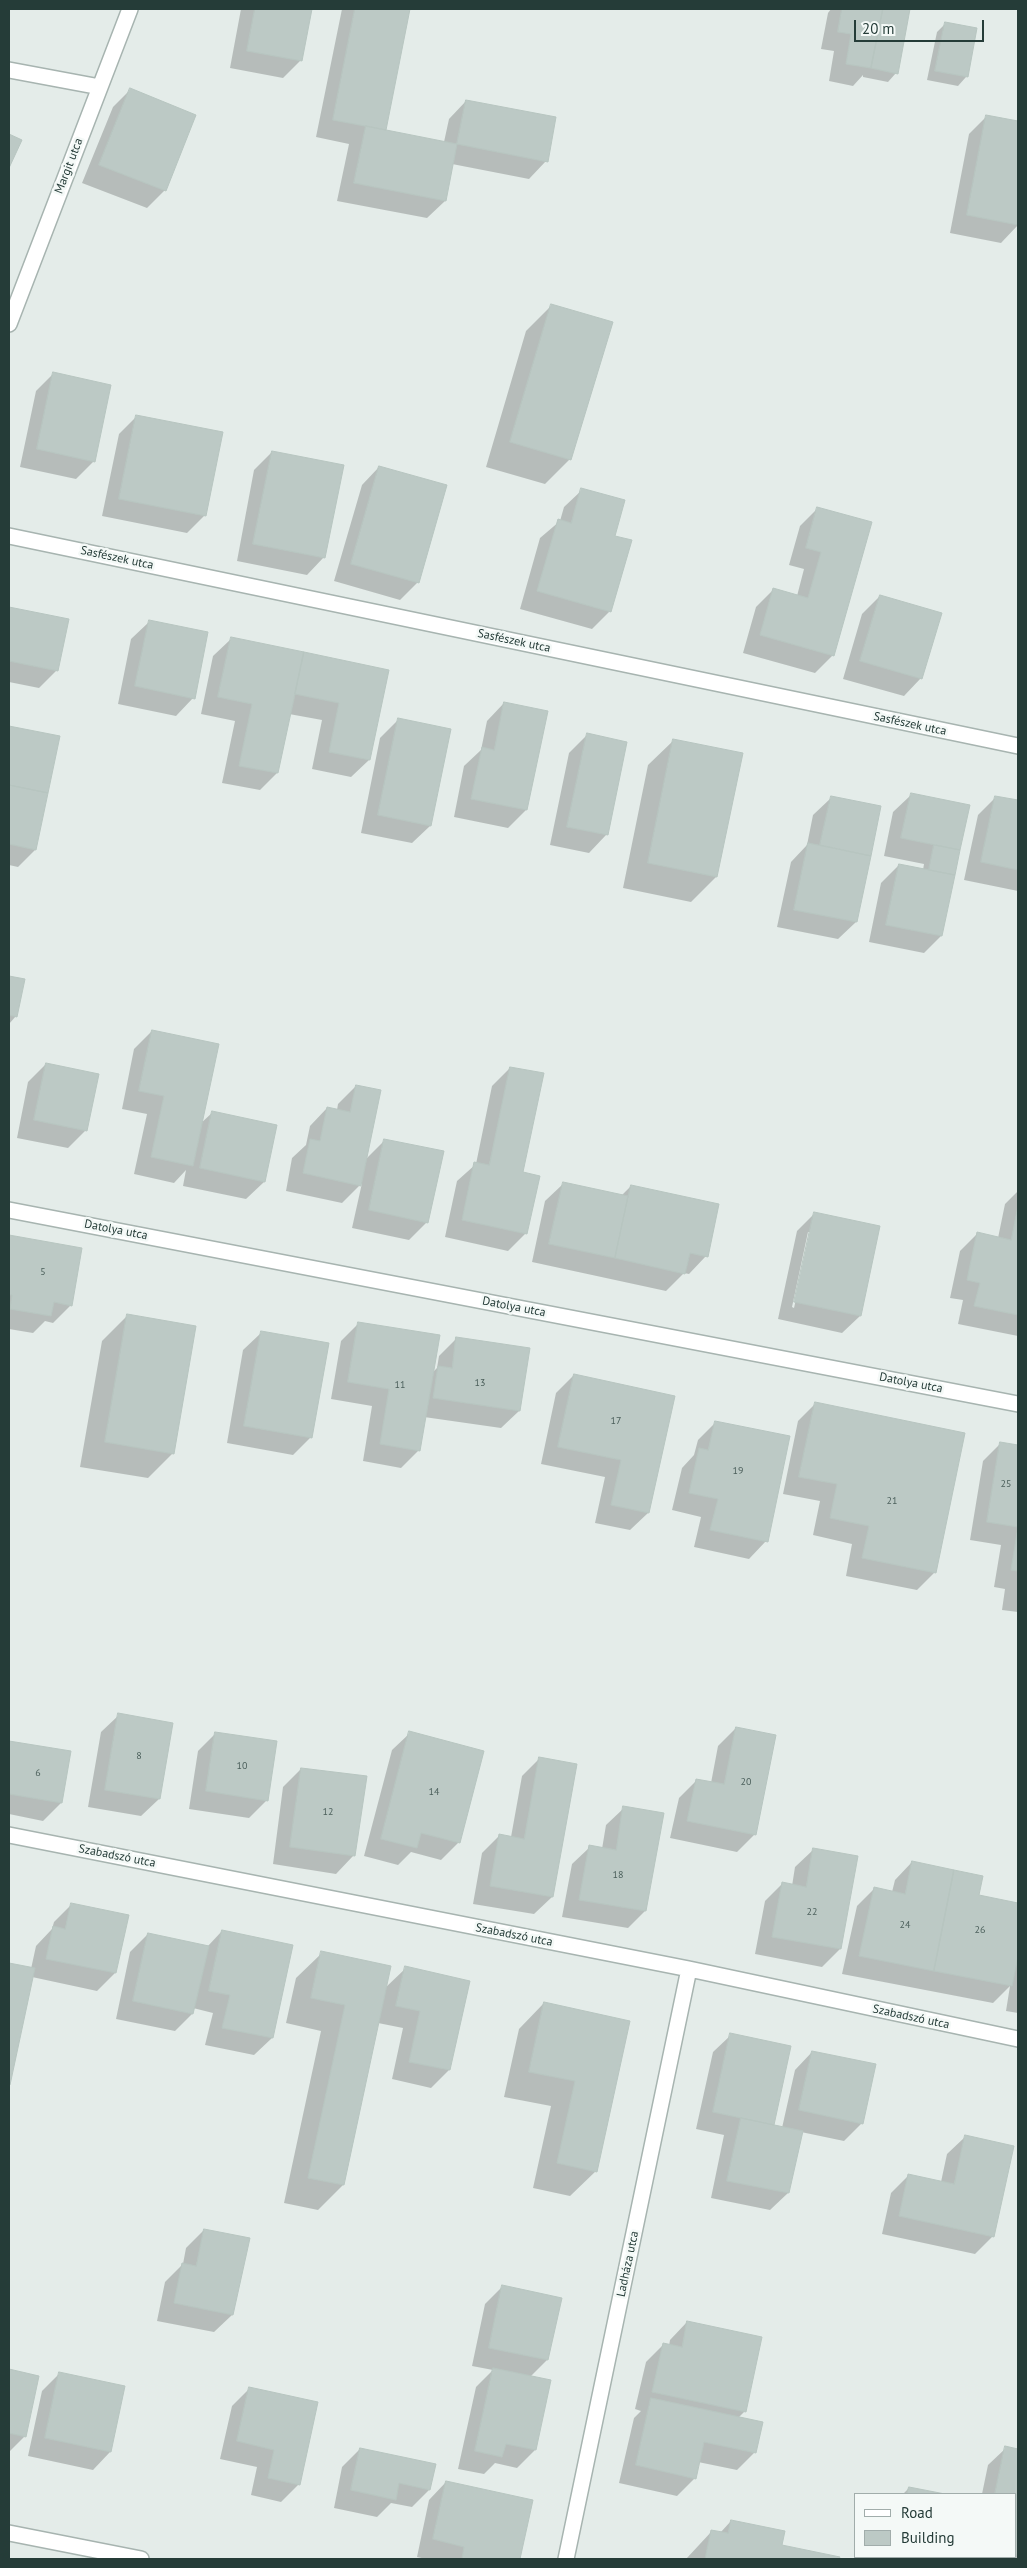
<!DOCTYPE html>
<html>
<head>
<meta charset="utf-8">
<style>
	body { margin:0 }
	#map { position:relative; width:1027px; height:2568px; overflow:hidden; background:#e4ece9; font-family:"PT Sans",sans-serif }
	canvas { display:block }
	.frame { position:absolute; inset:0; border:10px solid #253c38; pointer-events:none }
	.legend { position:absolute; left:854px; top:2493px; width:162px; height:65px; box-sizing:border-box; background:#f4f9f7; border:1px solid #a1adab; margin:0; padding:6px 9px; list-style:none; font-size:15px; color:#253c38 }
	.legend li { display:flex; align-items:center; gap:10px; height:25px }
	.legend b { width:25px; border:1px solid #a1adab }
	.scale { position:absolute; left:854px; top:20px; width:130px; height:22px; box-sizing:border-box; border:2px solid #253c38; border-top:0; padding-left:6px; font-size:15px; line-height:18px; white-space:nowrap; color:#253c38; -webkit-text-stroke:4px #f4f9f7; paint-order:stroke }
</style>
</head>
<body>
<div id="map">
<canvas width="1027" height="2568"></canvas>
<div class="frame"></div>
<ul class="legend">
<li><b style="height:6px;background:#fff"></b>Road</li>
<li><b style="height:14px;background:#bcc9c5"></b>Building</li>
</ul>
<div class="scale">20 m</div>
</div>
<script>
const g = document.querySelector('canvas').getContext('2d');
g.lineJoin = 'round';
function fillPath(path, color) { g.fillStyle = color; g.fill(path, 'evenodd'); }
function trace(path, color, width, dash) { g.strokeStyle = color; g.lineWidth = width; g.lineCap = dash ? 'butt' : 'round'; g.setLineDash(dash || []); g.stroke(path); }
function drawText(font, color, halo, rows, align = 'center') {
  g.font = font + ' "PT Sans",sans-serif'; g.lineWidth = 5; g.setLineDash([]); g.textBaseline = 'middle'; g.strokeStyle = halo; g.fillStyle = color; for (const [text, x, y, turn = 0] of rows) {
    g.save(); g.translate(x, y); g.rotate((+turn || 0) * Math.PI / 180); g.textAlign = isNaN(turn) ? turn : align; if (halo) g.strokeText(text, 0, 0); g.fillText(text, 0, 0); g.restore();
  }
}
const shadow = new Path2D(`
	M241,9H310L300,61L283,78L230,68Z
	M342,9H409L384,131L444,142L449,119L466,101L546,161L529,179L452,164L445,201L427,218L337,201L349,144L316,137Z
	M831,9H909L896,73L888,82L863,77V75L853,86L829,81L834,51L821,49L828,13Z
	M946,23L966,77L958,86L927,80L937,32Z
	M130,90L165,190L147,208L82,183L113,107Z
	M987,116L1018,122V225L1001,243L950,233L969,134Z
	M552,305L570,459L545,484L486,467L526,331Z
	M53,374L94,461L76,479L20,467L36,391Z
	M137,416L205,515L187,533L102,516L119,434Z
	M272,452L324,557L307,575L237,561L254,470Z
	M379,467L418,582L400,600L334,581L362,485Z
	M582,490L610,611L592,629L520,609L540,538L560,521L564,507Z
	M817,509L833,655L815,673L743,653L756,607L774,589L797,596L804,569L789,565L800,526Z
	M880,596L921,678L904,696L843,679L862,614Z
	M9,609L67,620L57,670L39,688L9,682Z
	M149,622L193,698L176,716L118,704L131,639Z
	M231,639L388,671L369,760L351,777L312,769L322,720L289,714L277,773L260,790L222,783L235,721L201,714L213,656Z
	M504,703L546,712L526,810L508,828L454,817L464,766L481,750L487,721Z
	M398,720L449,730L430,826L412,843L361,833L380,738Z
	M9,727L58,737L35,850L18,867L9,865Z
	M587,735L626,743L606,835L589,853L550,845L569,753Z
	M674,740L716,877L691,902L623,888L648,765Z
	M911,795L968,806L941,936L924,953L869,942L881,883L899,865L923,870L924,864L884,856L893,812Z
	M996,797L1018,802V891L964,880L978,815Z
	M831,798L879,807L856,922L838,939L777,927L791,862L807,845L813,815Z
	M9,977L24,980L16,1016L9,1024Z
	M152,1031L200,1124L213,1112L264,1182L246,1199L183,1186L186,1170L174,1183L134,1174L147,1114L122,1109L134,1049Z
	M46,1064L86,1130L68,1148L17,1138L28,1082Z
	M510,1068L526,1233L508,1251L445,1237L457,1181L476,1164L492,1086Z
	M356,1086L365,1160L385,1140L427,1222L409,1240L352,1228L362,1183L342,1203L286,1191L292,1158L306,1145L310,1126L327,1108L337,1110L338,1104Z
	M563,1184L621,1196L631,1186L706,1256L689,1274L684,1273L666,1291L532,1262L545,1201Z
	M1018,1191V1336L958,1324L963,1300L950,1298L960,1251L978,1233L998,1238L1005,1204Z
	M815,1213L860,1316L842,1333L778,1319L797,1231ZM808,1232H811L794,1308L792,1307Z
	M9,1237L80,1249L71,1305L53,1323L45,1321L33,1333L9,1329Z
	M128,1315L173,1453L148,1478L80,1467L102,1341Z
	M359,1323L432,1373L437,1368L439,1356L457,1338L519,1411L501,1428L424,1417L419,1450L401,1468L363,1461L372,1406L331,1399L341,1341Z
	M261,1333L311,1437L293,1455L227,1443L243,1350Z
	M574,1375L673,1397L648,1513L630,1530L595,1523L605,1477L541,1464L556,1393Z
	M815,1404L964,1434L934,1573L917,1590L846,1576L852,1544L813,1535L820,1501L783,1494L798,1421Z
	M716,1422L766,1541L749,1559L694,1547L701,1517L672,1510L682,1468L694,1455L698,1440Z
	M1001,1443L1018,1446V1612L1002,1610L1005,1589L994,1587L1001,1545L970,1540L983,1461Z
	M119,1715L159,1799L141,1816L88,1807L101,1732Z
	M736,1728L755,1834L737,1852L670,1838L679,1798L697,1780L711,1783L718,1746Z
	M216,1733L267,1800L249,1818L189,1809L198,1751Z
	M410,1733L459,1842L441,1860L411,1852L398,1865L364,1856L392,1750Z
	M9,1742L70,1752L61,1803L43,1821L9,1814Z
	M539,1759L552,1897L534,1914L473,1904L482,1853L500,1835L511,1837L522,1776Z
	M301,1769L366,1777L353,1856L336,1874L273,1864L283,1787Z
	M624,1808L645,1911L628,1928L562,1917L572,1864L590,1847L602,1849L606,1825Z
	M813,1850L840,1949L822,1967L755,1954L765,1901L782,1884L792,1886L795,1867Z
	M912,1862L978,1896L1018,1904V2013L1006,2011L1010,1986L993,2003L842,1974L857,1906L874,1889L892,1892L895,1880Z
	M72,1904L127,1916L115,1973L97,1991L32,1977L9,2084V1964L31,1969L36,1946L52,1929L54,1922Z
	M222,1931L272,2038L254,2055L205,2045L213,2013L193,2008L192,2014L175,2031L116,2019L130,1952L148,1934L207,1947Z
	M322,1953L385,1988L406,1968L468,1981L449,2070L431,2088L392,2079L403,2028L378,2023L343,2185L318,2210L284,2203L321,2031L286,2023L296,1978Z
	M544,2003L628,2022L596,2171L570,2196L533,2188L551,2106L504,2097L519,2029Z
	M731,2035L772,2126L782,2128L795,2070L812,2052L862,2123L844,2141L801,2132L788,2193L770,2210L711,2198L724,2135L696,2129L713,2052Z
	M965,2137L993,2236L975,2254L882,2234L891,2193L909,2175L941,2182L947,2154Z
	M204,2230L232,2315L214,2332L157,2321L165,2282L183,2264L186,2248Z
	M503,2286L547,2360L530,2377L535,2450L517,2468L495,2463L484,2474L458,2469L476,2387L493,2370L472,2366L485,2304Z
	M687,2322L745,2411L738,2418L755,2452L737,2470L698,2462L695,2478L677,2496L619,2483L634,2418L641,2411L635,2409L646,2362L663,2345L669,2346L670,2340Z
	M9,2370L38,2376L25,2436L9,2452Z
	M60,2373L124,2387L110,2452L93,2470L28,2456L42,2391Z
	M249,2389L299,2484L281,2502L251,2495L257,2467L220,2459L232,2406Z
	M1006,2448L1018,2450V2559H953V2557H1016V2494H982L988,2465Z
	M360,2449L429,2490L412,2507L391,2503L377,2517L334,2508L342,2467Z
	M446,2482L532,2501L519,2559H426L417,2557L429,2500Z
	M909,2488L939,2494H903Z
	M731,2521L781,2546L838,2559H686L712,2531L720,2533Z
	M862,2557H944L943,2559H861Z`);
const building = new Path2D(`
	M255,9H312L302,61L247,51Z
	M355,9H410L386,130L333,120Z
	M842,9H883L871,68L846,64L851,34L838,32Z
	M883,9H910L898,74L871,68Z
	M945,22L977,28L968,77L935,71Z
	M130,88L196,115L166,191L99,165Z
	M466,100L556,117L548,162L457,144Z
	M986,115L1018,121V225L967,215Z
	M366,126L457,144L446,201L354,183Z
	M9,134L22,140L9,168Z
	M551,304L613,322L571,460L510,442Z
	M53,372L111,385L95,462L37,449Z
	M136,415L223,432L206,516L119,499Z
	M272,451L344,465L325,558L253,544Z
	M379,466L447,485L419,583L351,564Z
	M581,488L625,500L615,536L632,540L611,612L537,591L558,519L571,523Z
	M817,507L872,522L834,656L760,635L773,588L808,598L821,552L806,548Z
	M880,595L942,613L922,679L860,661Z
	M9,607L69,619L58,671L9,661Z
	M149,620L208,632L195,699L135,686Z
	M231,637L304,652L278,773L239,766L252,704L218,697Z
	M304,652L389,670L370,760L329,752L339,703L295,694Z
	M504,702L548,711L527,810L471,799L482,747L494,750Z
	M398,718L451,729L431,826L378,815Z
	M9,726L60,736L48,793L9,785Z
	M587,733L627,742L608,835L567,827Z
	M673,739L743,753L717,877L648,863Z
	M9,785L48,793L36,850L9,844Z
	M911,793L970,805L960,850L901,838Z
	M831,796L881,806L871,856L820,845Z
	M995,796L1018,800V870L981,862Z
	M808,843L871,856L857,922L794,910Z
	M934,845L960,850L955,875L929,870Z
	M899,864L955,875L942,936L886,925Z
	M9,976L25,979L17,1017L9,1015Z
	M152,1030L219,1044L193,1166L151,1157L164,1096L139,1091Z
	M46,1063L99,1074L87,1131L34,1120Z
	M510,1067L544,1073L523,1172L540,1176L527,1234L462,1220L474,1162L489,1165Z
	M356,1085L381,1090L361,1186L303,1173L310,1139L320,1141L327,1107L350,1112Z
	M212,1111L277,1125L265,1182L200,1168Z
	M384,1139L444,1151L428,1223L369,1210Z
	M563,1182L628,1196L615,1258L549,1244Z
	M631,1185L719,1204L708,1257L690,1253L685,1274L615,1258Z
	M1018,1206V1315L974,1306L980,1283L967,1280L977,1232L1011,1240Z
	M814,1212L880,1226L861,1316L794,1302Z
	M9,1235L82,1248L72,1306L54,1302L51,1316L10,1309L12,1295H9Z
	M127,1314L196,1326L174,1454L105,1442Z
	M358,1322L440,1335L420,1451L380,1444L389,1389L348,1382Z
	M261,1331L329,1343L312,1438L244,1426Z
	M456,1337L530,1348L520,1411L433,1398L438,1366L452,1368Z
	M574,1374L675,1396L649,1513L611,1505L621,1460L558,1447Z
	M815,1402L965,1433L936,1573L862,1558L869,1526L830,1518L837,1484L799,1477Z
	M715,1421L790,1436L768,1542L710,1530L718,1499L689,1493L699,1448L708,1450Z
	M1000,1442L1018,1445V1571L1011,1570L1018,1527L987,1522Z
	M118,1713L173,1723L160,1799L105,1790Z
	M736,1727L776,1735L756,1835L687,1821L696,1779L724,1784Z
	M409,1731L484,1751L460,1843L421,1833L417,1848L381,1839Z
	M215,1732L277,1741L268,1801L206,1791Z
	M9,1741L71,1751L62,1803L9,1794Z
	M539,1757L577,1764L553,1897L490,1886L499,1834L524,1839Z
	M301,1768L367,1776L355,1856L290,1847Z
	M623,1806L664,1813L646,1911L579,1900L589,1845L616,1850Z
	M813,1848L858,1856L841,1949L772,1937L782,1882L806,1887Z
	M912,1861L954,1870L934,1971L859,1956L874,1887L905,1894Z
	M954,1870L983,1876L979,1895L1018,1903V1956L1012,1986L934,1971Z
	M71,1903L129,1915L116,1973L46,1959L53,1926L65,1929Z
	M222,1930L293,1945L273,2038L222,2028L230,1995L209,1991Z
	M148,1933L209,1946L193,2014L133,2001Z
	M321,1951L391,1966L344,2185L308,2178L345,2005L311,1998Z
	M9,1963L35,1968L10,2085H9Z
	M405,1966L470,1981L450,2070L409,2062L420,2011L396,2006Z
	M544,2002L630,2021L597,2172L557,2163L575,2081L529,2072Z
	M730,2033L791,2046L774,2125L713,2112Z
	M812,2051L876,2064L863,2124L799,2110Z
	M741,2118L803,2131L789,2193L727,2181Z
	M965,2135L1014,2146L994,2237L899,2216L908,2174L954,2184Z
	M204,2229L250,2238L233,2315L174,2303L182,2263L196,2266Z
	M502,2285L562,2298L548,2360L489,2348Z
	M687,2321L762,2337L746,2412L652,2392L663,2343L682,2347Z
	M493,2368L551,2380L536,2450L506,2444L502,2457L475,2451Z
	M9,2369L39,2376L26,2437L9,2433Z
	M59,2372L125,2386L111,2452L45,2438Z
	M249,2387L318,2402L300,2485L268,2478L274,2450L237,2441Z
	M651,2398L763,2422L756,2453L704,2442L696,2479L636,2465Z
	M1005,2446L1018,2449V2554H1016V2494H995Z
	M360,2448L436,2464L430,2490L399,2483L396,2500L351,2490Z
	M446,2481L533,2500L520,2559H462L464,2547L433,2539Z
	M909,2487L945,2494H907Z
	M731,2520L785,2531L782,2545L840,2557L839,2559H705L711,2530L728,2533Z
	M894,2557H945V2559H894Z`);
const minor = new Path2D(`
	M9,70L100,87
	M9,324L130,9
	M9,536L1018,746
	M9,1210L1018,1404
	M9,1835L689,1969L1018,2039
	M9,2533L141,2559
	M566,2559L689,1969`);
const numberNames = [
	["5",43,1272],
	["13",480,1383],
	["11",400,1385],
	["17",616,1421],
	["19",738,1471],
	["25",1006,1484],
	["21",892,1501],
	["8",139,1756],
	["10",242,1766],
	["6",38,1773],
	["20",746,1782],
	["14",434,1792],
	["12",328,1812],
	["18",618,1875],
	["22",812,1912],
	["24",905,1925],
	["26",980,1930]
];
const streetNames = [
	["Margit utca",69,166,-69],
	["Sasfészek utca",117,558,12],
	["Sasfészek utca",514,641,12],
	["Sasfészek utca",910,724,12],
	["Datolya utca",116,1230,11],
	["Datolya utca",514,1307,11],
	["Datolya utca",911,1383,11],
	["Szabadszó utca",117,1856,11],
	["Szabadszó utca",514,1935,11],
	["Szabadszó utca",911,2017,12],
	["Ladháza utca",628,2264,-78]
];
fillPath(shadow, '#0003');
fillPath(building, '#bcc9c5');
trace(building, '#b7c5c0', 1);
trace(minor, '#a7b4b0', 18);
trace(minor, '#fff', 15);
drawText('10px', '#4b5f5b', null, numberNames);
drawText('12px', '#253c38', '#f4f9f7', streetNames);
</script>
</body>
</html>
